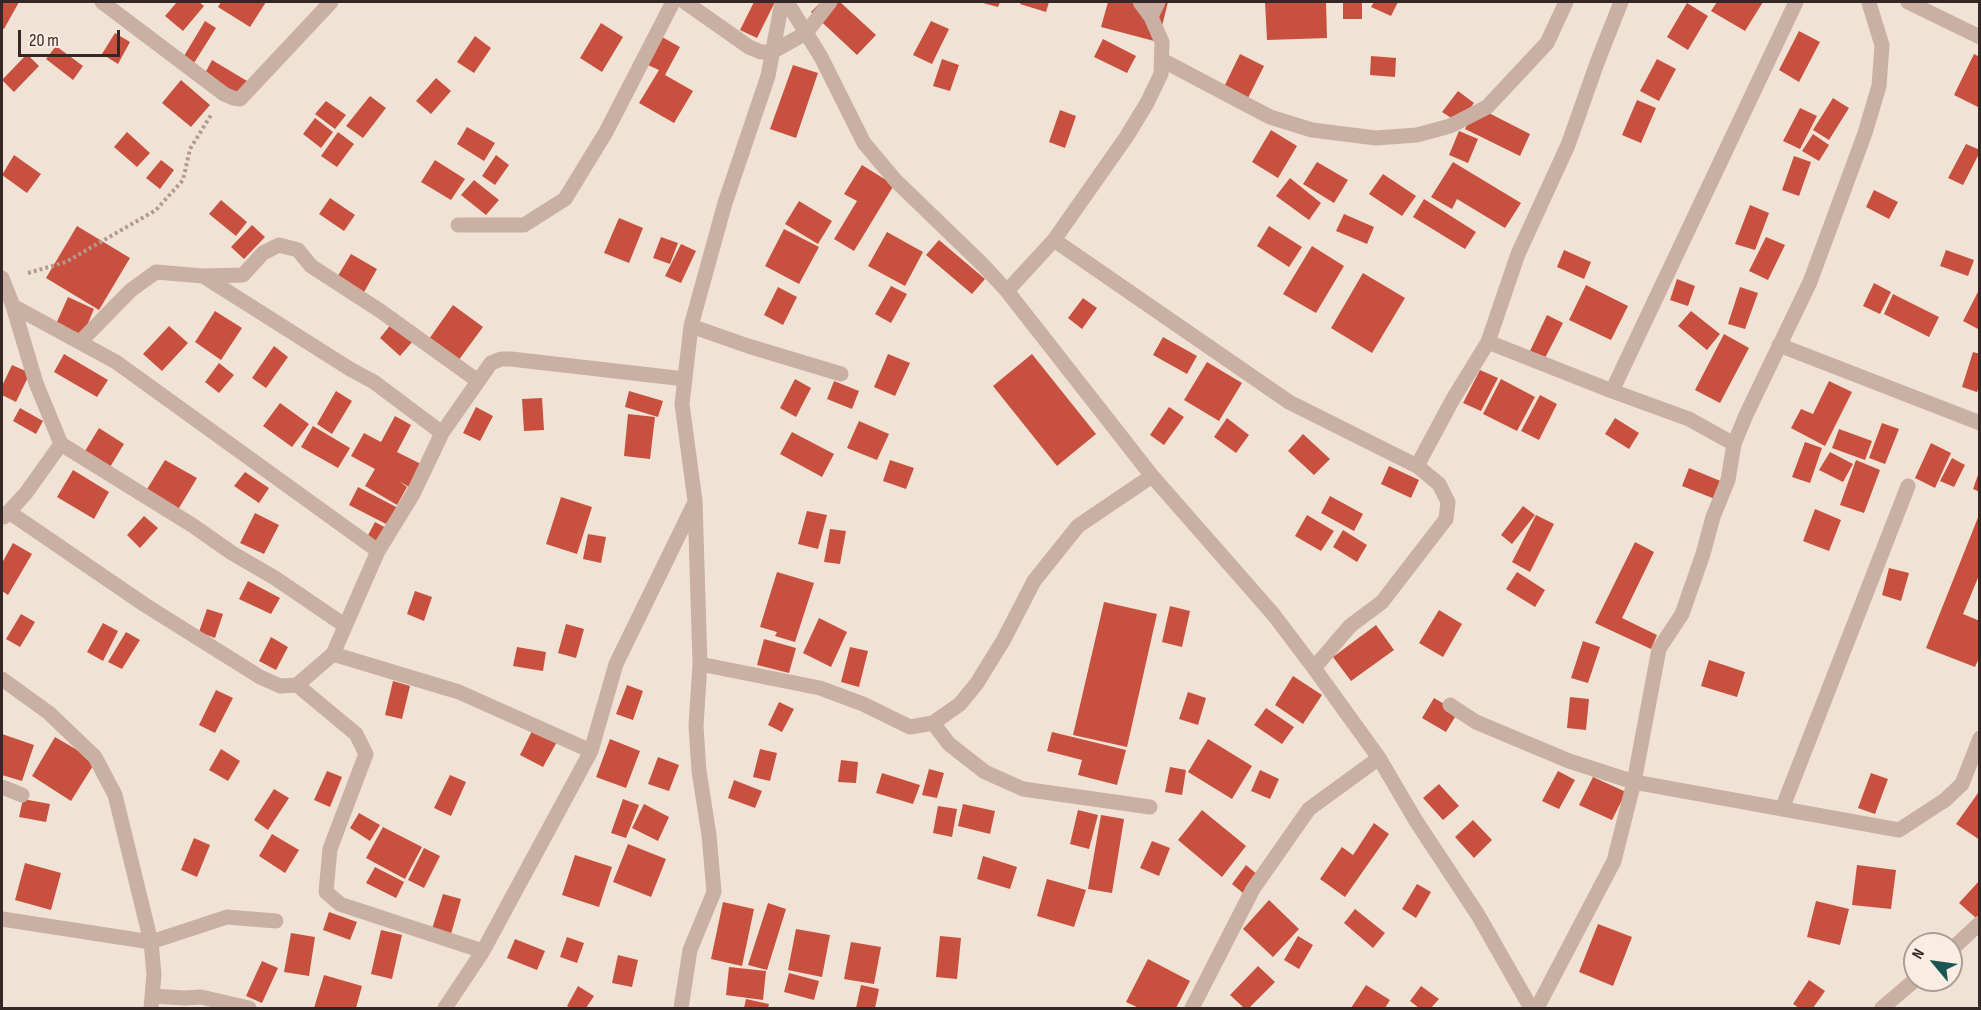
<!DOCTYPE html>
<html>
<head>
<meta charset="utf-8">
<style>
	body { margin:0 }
	#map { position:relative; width:1981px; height:1010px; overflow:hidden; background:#f1e2d6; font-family:"Sofia Sans Condensed",sans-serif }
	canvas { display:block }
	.frame { position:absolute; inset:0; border:3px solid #332825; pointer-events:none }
	.north { position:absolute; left:1903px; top:932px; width:60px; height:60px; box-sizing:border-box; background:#f9ece2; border:2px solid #aa9e96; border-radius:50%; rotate:299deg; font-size:16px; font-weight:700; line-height:24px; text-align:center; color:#332825 }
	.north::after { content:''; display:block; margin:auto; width:21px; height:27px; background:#1b5552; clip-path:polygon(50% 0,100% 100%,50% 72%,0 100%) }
	.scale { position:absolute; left:18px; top:30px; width:102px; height:27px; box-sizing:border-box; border:3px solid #332825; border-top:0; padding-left:8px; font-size:18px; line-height:21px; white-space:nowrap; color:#332825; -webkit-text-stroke:4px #f9ece2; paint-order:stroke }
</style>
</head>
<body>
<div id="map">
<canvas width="1981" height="1010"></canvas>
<div class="frame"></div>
<div class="north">N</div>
<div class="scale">20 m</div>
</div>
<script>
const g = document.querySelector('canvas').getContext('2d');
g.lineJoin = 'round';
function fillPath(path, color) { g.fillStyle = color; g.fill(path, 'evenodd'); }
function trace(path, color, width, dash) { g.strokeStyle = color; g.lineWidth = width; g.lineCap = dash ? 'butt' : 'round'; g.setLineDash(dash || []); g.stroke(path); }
const building = new Path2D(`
	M2,2H19L4,29L2,28Z
	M177,2H199L204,6L183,31L165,16Z
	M221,2H266L250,27L218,7Z
	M754,2H775L757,38L740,30Z
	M821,2H840L876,35L857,55L811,12Z
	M979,2H1000L998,7Z
	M1021,2H1049L1046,12L1020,4Z
	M1108,2H1168L1158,42L1101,27Z
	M1265,2H1326L1327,38L1267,40Z
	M1343,2H1362V19H1343Z
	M1374,2H1398L1391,16L1371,7Z
	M1717,2H1763L1745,31L1711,11Z
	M1687,3L1708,16L1688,50L1667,37Z
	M205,21L216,28L194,63L184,56Z
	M931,21L949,29L932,64L913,55Z
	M601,23L623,37L602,72L580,58Z
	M1799,31L1820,42L1799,82L1779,70Z
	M115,33L130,42L118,64L102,54Z
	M475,36L491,48L474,73L457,62Z
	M662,37L680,47L665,75L693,91L674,123L639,103L659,70L648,65Z
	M1103,39L1136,56L1127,73L1094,57Z
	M56,46L83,66L73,80L46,59Z
	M27,54L39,66L14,92L2,80Z
	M1240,54L1264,66L1247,100L1223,89Z
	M1974,54L1980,57V108L1954,95Z
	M1371,56L1396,58L1395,77L1370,75Z
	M942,59L959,65L950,91L933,86Z
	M1657,59L1676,69L1659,101L1640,91Z
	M212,60L247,81L237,97L203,77Z
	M793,65L818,73L796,138L770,129Z
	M436,78L451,91L431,114L416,101Z
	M181,80L210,105L191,127L162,103Z
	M1458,91L1474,103L1459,123L1442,112Z
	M370,96L386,108L363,138L346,126Z
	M1833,98L1849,108L1829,140L1813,130Z
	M1637,100L1656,108L1641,143L1622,135Z
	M326,101L346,115L335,129L315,114Z
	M1477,107L1530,134L1520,156L1465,129Z
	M1800,108L1817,116L1800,149L1783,141Z
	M1060,110L1076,116L1065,148L1049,142Z
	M315,118L333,132L321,148L303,134Z
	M467,127L495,143L484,161L457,144Z
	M1271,130L1297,146L1278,178L1252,162Z
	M1459,131L1478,139L1468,163L1449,155Z
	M127,132L150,153L137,167L114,147Z
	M338,132L354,144L337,167L321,156Z
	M1813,134L1829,145L1819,161L1802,151Z
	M1966,144L1980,150V152L1963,185L1948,178Z
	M14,155L41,174L27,193L2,175Z
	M496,155L509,165L495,185L482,176Z
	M1794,156L1811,162L1799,196L1782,190Z
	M161,160L174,170L160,189L146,178Z
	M435,160L465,179L451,200L421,182Z
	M1317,162L1348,180L1334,203L1303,184Z
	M1453,162L1521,203L1505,228L1457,199L1452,209L1431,197Z
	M862,165L894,185L854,251L834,239L857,201L844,194Z
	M1383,174L1416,196L1402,216L1369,194Z
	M1290,178L1321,203L1309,220L1276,196Z
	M474,180L499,200L486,215L461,195Z
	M1874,190L1898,202L1889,219L1866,207Z
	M330,198L355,215L344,231L319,214Z
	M1424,199L1476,232L1465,249L1413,217Z
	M221,200L247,222L236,236L209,214Z
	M799,201L832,221L818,244L785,224Z
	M1750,205L1769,213L1755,250L1735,244Z
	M1344,214L1374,227L1367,244L1336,231Z
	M619,218L643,228L629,263L604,253Z
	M252,225L265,237L244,259L231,247Z
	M77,226L130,258L99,310L46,278Z
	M1269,226L1302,247L1289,267L1257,246Z
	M784,229L819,247L799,284L765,266Z
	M887,232L923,252L905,286L868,266Z
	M661,237L678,243L670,264L653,258Z
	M1766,237L1785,245L1768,280L1749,271Z
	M939,240L985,279L972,294L926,255Z
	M681,244L696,251L681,283L665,276Z
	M1312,246L1344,266L1316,313L1283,294Z
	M1564,250L1591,262L1584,279L1557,267Z
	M1946,250L1974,260L1968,276L1940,266Z
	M351,254L377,269L363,294L336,279Z
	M1363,273L1405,298L1372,353L1331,328Z
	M1677,279L1695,286L1688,306L1670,300Z
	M1874,283L1891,292L1880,314L1863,306Z
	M1586,285L1628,306L1611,340L1569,320Z
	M891,286L907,294L891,323L875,314Z
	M778,287L797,297L783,325L764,315Z
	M1740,287L1758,293L1745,329L1728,324Z
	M1980,288V330L1963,321Z
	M1893,294L1939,317L1929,337L1884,314Z
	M68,297L94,309L83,335L56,324Z
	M1083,298L1097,308L1082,329L1068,318Z
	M453,305L483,327L458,361L429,339Z
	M215,311L242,328L221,360L195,342Z
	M1691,311L1720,334L1707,350L1678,326Z
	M1547,315L1563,323L1545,358L1530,351Z
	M392,323L413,341L400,356L380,338Z
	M169,326L188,343L162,371L143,354Z
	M1724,334L1749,348L1720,403L1695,390Z
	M1163,337L1197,356L1187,374L1153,355Z
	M274,346L288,357L266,388L252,378Z
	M1973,352L1980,354V384L1977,392L1962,387Z
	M64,354L108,380L97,397L54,372Z
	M888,354L910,363L895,396L874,387Z
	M1032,354L1096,434L1057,466L993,386Z
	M1207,362L1242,383L1219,421L1184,400Z
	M219,363L234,375L219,393L205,382Z
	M12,365L30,373L16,402L2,395V386Z
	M1480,370L1498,378L1481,411L1463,403Z
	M795,379L811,388L796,417L780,408Z
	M1501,379L1535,397L1517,431L1483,414Z
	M834,381L859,391L852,409L827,399Z
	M1829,381L1852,392L1825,446L1791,428L1801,409L1813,414Z
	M336,391L352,401L332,434L317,424Z
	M629,391L663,401L658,417L625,407Z
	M1540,395L1557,404L1539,440L1521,431Z
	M542,398L544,430L524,431L522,399Z
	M280,403L309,424L292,447L263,426Z
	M476,407L493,416L480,441L463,433Z
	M1169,407L1184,417L1164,445L1150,435Z
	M20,408L43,421L36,434L13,421Z
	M628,414L655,417L650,459L624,456Z
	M395,416L411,425L397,452L421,464L409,487L399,481L407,487L397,505L365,486L375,469L351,456L364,433L381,442Z
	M1227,418L1249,435L1236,453L1214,437Z
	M1615,418L1639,433L1629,449L1605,434Z
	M859,421L889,434L877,460L847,448Z
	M1882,423L1899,429L1885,464L1869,458Z
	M313,426L350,448L338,468L301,447Z
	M99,428L124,444L107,472L82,456Z
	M1839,429L1872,441L1865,460L1832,448Z
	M792,432L834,454L822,477L780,454Z
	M1303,434L1330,459L1314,475L1288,451Z
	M1805,442L1822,448L1810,483L1792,477Z
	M1931,443L1951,453L1935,488L1915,478Z
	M1830,452L1853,464L1843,482L1819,470Z
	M1952,458L1965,465L1954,487L1940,481Z
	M165,460L197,478L176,513L144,494Z
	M890,460L914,468L906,489L883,481Z
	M1856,460L1880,470L1864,513L1840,505Z
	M1389,466L1419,480L1411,498L1381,484Z
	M1689,468L1723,482L1715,499L1682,486Z
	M73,470L109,492L94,519L57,497Z
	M245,472L269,488L259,503L234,486Z
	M1979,472H1980V492L1973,489Z
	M358,487L398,508L388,525L349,505Z
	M1330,496L1363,514L1354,531L1321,513Z
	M561,497L592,507L577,554L546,544Z
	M1523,506L1535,515L1512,544L1501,535Z
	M1815,509L1841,520L1829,551L1803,541Z
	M807,511L827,515L818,549L798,544Z
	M255,513L279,525L264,554L240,543Z
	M1307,515L1334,531L1321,551L1295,536Z
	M1536,515L1554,524L1530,572L1512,562Z
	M1979,515L1980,573L1963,614L1980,621V656L1975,667L1926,648Z
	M144,516L158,528L140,548L127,535Z
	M375,522L390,530L381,549L365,541Z
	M830,529L846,531L840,564L824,562Z
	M1343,530L1367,545L1357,562L1333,547Z
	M588,534L606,537L601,563L583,559Z
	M1635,542L1654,552L1622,618L1657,635L1651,649L1595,623Z
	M13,543L32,554L8,595L2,591V563Z
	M1889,568L1909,573L1901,601L1882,595Z
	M777,572L814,583L795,642L775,636L777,632L760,627Z
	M1517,572L1545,590L1535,607L1506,589Z
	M248,581L280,598L271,614L239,599Z
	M415,591L432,597L424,621L407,614Z
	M1104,602L1157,614L1127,747L1073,735Z
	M1170,606L1190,611L1182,647L1162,642Z
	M207,609L223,614L215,638L199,632Z
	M1439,610L1462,624L1443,657L1419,643Z
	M21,614L35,622L20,647L6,639Z
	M819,618L847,632L831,667L803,653Z
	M103,623L118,631L103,661L87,652Z
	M566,624L584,629L576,658L558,653Z
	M1376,625L1394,650L1351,681L1333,657Z
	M126,632L140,640L122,669L108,662Z
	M271,637L288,647L276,670L259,661Z
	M764,639L796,648L789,673L757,665Z
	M1583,641L1600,647L1588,683L1571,678Z
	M517,647L546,652L543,671L513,666Z
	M850,647L868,651L859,687L841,682Z
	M1709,660L1745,672L1737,697L1701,686Z
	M1293,676L1322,695L1303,724L1275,705Z
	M393,681L410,686L402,719L385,715Z
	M627,685L643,691L633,720L616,714Z
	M216,690L233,698L215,733L199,725Z
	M1188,692L1206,698L1198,725L1179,719Z
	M1570,697L1589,699L1586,730L1567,728Z
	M1434,698L1458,712L1446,732L1422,718Z
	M779,702L794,709L782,732L768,725Z
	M1266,708L1294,727L1282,744L1254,725Z
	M534,727L558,740L543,767L520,755Z
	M1052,732L1126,750L1117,785L1078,775L1082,760L1047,751Z
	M2,734L34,745L22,781L2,775Z
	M55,737L96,761L71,801L32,776Z
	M610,739L640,751L626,788L596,777Z
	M1208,739L1252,766L1232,799L1188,772Z
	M221,749L240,761L228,781L209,770Z
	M760,749L777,753L770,781L753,777Z
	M658,757L679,765L669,791L648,784Z
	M841,760L858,762L856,783L838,782Z
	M1170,767L1186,770L1182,795L1165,792Z
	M929,769L944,773L937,798L922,795Z
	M1260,770L1279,779L1270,799L1251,791Z
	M327,771L342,777L330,807L314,800Z
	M1558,771L1575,780L1559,809L1542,801Z
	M882,773L920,785L913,804L876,793Z
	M1871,773L1888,779L1875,814L1858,808Z
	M450,775L466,782L451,816L434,808Z
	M1593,777L1626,792L1612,820L1579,805Z
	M734,780L762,791L755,808L728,798Z
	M1439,784L1459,806L1443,820L1423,798Z
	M274,789L289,798L268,830L254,820Z
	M1978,793L1980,794V840L1956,824Z
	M23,799L50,804L46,822L19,817Z
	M623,799L639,805L626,838L611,833Z
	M644,804L669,817L658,841L632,828Z
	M963,804L995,811L990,834L958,826Z
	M938,806L957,809L952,837L933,833Z
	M1078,810L1098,815L1089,849L1070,844Z
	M1202,810L1246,846L1222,877L1178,840Z
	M359,813L380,825L370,841L350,828Z
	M1101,815L1124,819L1112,893L1088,889Z
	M1473,820L1492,840L1474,858L1455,837Z
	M1374,823L1389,834L1345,897L1320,879L1342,847L1353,855Z
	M383,827L422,847L405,879L366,858Z
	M272,834L299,850L285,873L259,856Z
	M194,838L210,845L197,877L181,870Z
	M1152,841L1170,848L1159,876L1140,868Z
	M628,844L666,859L651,897L613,882Z
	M424,848L440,856L424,888L408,880Z
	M575,855L612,867L599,907L562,895Z
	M983,856L1017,867L1010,889L977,879Z
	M25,863L61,873L51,910L15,900Z
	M1246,865L1258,875L1243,893L1232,884Z
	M1857,865L1896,870L1891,909L1852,905Z
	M375,867L404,882L396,898L366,883Z
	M1047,879L1086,890L1074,927L1037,916Z
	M1980,880V914L1976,918L1959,903Z
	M1417,884L1431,892L1416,918L1402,909Z
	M443,894L461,899L451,934L432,929Z
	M1269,900L1299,929L1273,957L1243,929Z
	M1816,901L1849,909L1840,945L1807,937Z
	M723,902L754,909L742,966L711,959Z
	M768,903L786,909L767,970L748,965Z
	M1355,909L1385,933L1373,948L1344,923Z
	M329,912L357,922L350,940L323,930Z
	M1598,924L1632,937L1613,986L1579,972Z
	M796,929L830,935L822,977L788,970Z
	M381,930L402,935L392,979L371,974Z
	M291,933L315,937L309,976L284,972Z
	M940,936L961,938L957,979L936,977Z
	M1298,936L1313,945L1299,969L1284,960Z
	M567,937L584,943L577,963L560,957Z
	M515,939L545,951L537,970L507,958Z
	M851,942L881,947L874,984L844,979Z
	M618,955L638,960L632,987L612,983Z
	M1148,959L1190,981L1176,1008H1139L1126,1002Z
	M262,961L278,968L262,1003L246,996Z
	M1258,966L1275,982L1249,1008H1244L1230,995Z
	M729,967L766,971L763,1000L726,995Z
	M789,973L819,981L814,1000L784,992Z
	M324,975L362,986L356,1008H314Z
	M1809,980L1825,991L1813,1008H1799L1793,1004Z
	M861,985L879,989L875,1008H856Z
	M1366,985L1390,1000L1385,1008H1351Z
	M578,986L594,996L586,1008H571L567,1006Z
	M1421,986L1439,999L1431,1008H1419L1410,1001Z
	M746,999L769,1004L768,1008H744Z`);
const path = new Path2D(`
	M28,273L66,262L156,210L183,180L190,149L211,115`);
const minor = new Path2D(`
	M102,2L224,94L233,98L240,99L331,2
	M685,2L749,47L761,52H772L806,33L830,2
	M787,2L821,57L864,143L896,181L983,265L1007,291L1152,476L1273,614L1314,668L1379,758L1416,821L1478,915L1531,1008
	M1908,2L1980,37
	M1151,17L1158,2
	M1162,60L1270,117L1312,130L1376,138L1417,135L1450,126L1487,107L1547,43L1566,2
	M458,225H524L565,199L606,132L673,2
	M1054,240L1289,402L1417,466
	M203,276L350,369L374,382L442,433
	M2,278L13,306L36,383L61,444
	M1007,291L1054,240L1127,136L1147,103L1161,74L1162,42L1151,17L1140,2
	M13,306L116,362L378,551
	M691,326L748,346L841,374
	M80,342L131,290L156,272L203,276L243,275L263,253L279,245L298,250L311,266L379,310L478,381
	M1488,342L1612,391L1689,419L1734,444
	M1779,345L1980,423
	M1612,391L1796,2
	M9,512L145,605L260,677L280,686L297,685L333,654L378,551L413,494L442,433L491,363L501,359H511L685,379
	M4,517L26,493L61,444L192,525L232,553L275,578L344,625
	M333,654L459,692L591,751
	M700,664L820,688L863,704L910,727L933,723L960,704L977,683L1003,641L1034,581L1078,526L1152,476
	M1314,668L1350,626L1382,602L1446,519L1448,502L1439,484L1417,466L1453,399L1488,342L1518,254L1568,145L1597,63L1621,2
	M2,679L49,713L95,757L115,795L151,942L154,974L151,1008
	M297,685L356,734L366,754L330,849L326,892L340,904L483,951
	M1450,705L1476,722L1569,761L1634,782L1899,830L1945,800L1962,784L1980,738
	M933,723L949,744L985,772L1023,789L1150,807
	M2,787L22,795
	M1782,809L1908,486
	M2,919L151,942L227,917L276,921
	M1951,950L1980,923
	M152,996L185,998L201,997L249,1008
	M445,1008L483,951L591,751L616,664L694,504
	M681,1008L690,950L714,892L709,835L699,771L696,726L700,664L695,501L682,404L691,326L725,203L768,76L782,2
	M1192,1008L1253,889L1309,809L1379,758
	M1537,1008L1614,861L1634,782L1659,649L1682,614L1703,554L1713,517L1728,480L1734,444L1746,415L1810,282L1865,133L1879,86L1882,45L1869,3
	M1882,1008L1915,980`);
fillPath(building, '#c7513e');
trace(path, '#b49a8d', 4, [3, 3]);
trace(minor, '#c9b0a3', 15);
</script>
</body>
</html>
